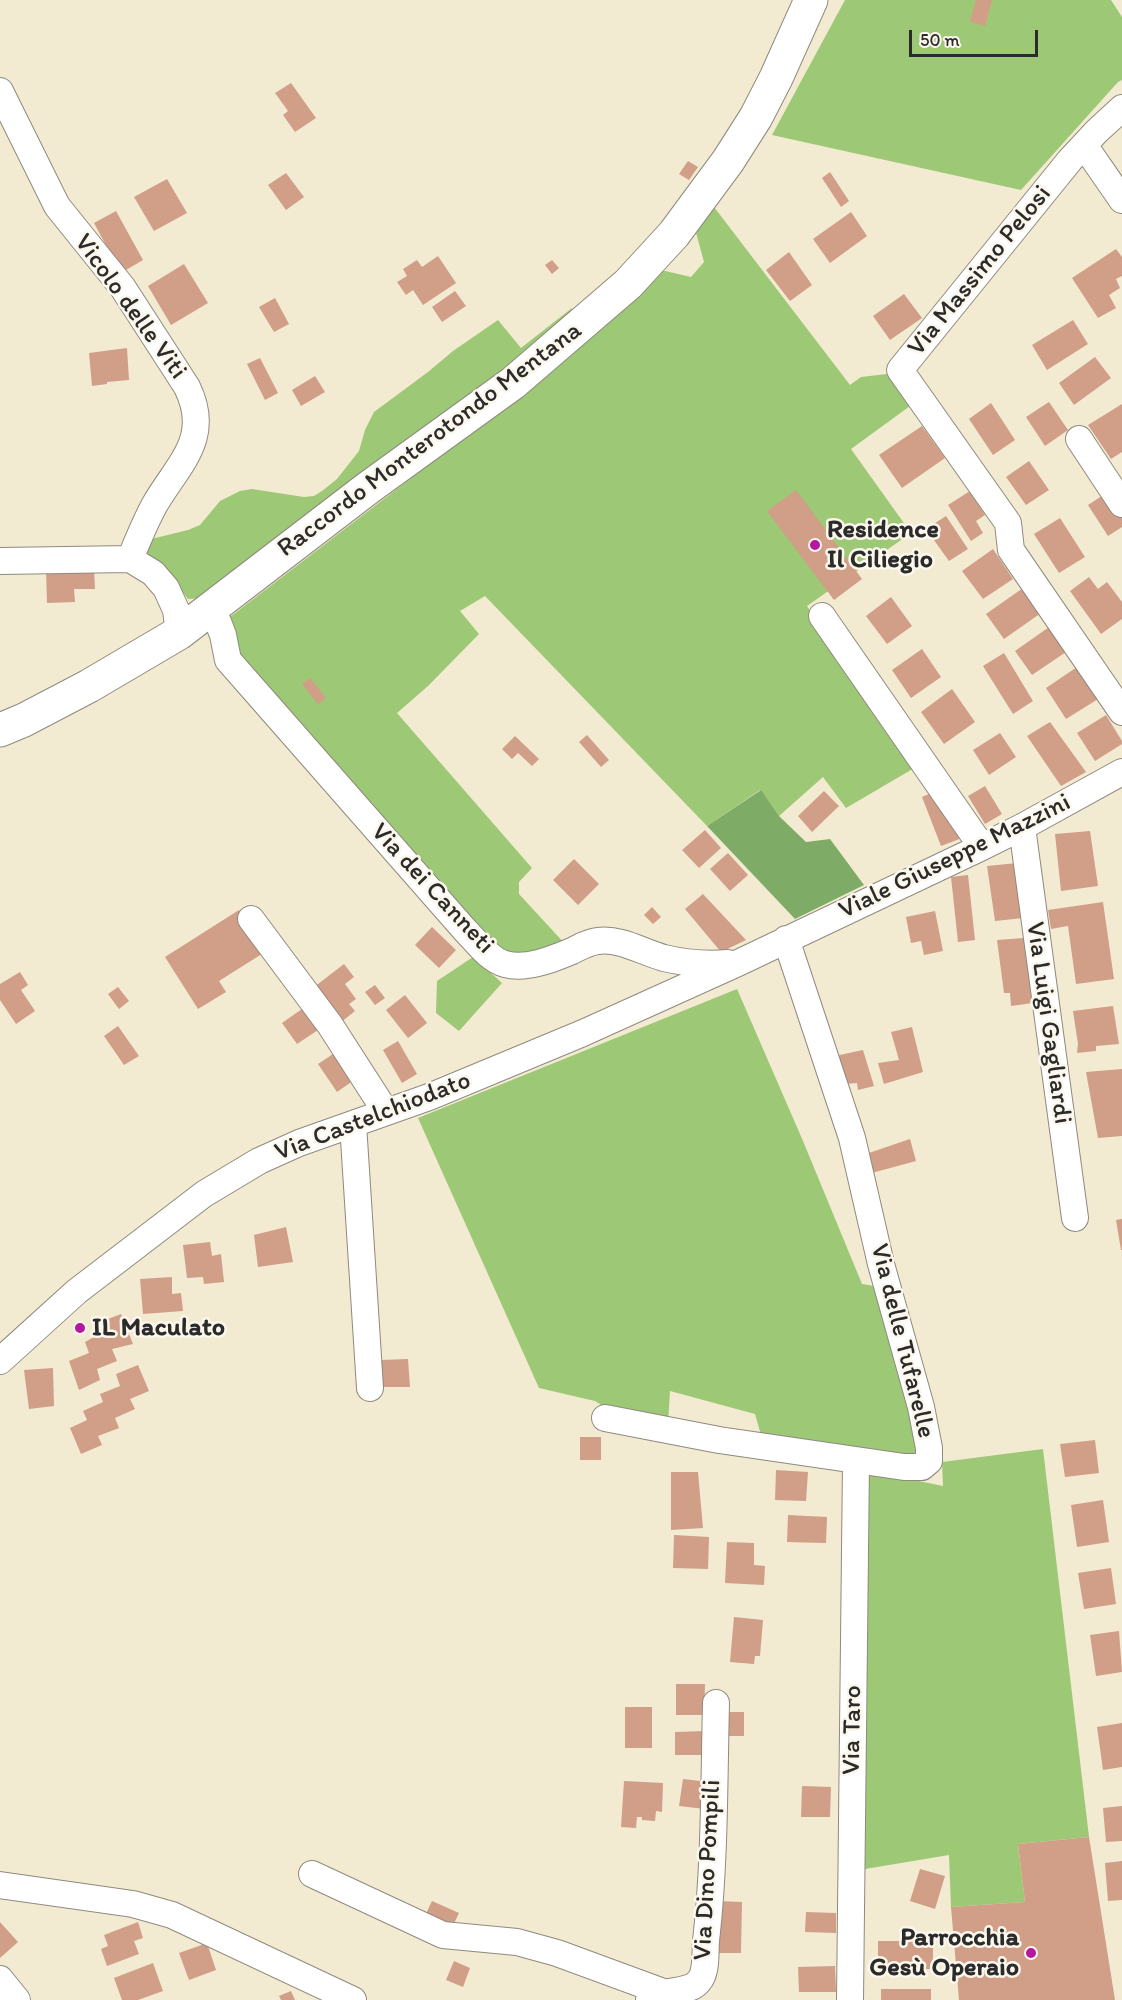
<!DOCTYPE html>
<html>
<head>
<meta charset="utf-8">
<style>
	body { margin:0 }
	#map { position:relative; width:1122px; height:2000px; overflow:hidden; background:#f3ead2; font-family:Itim,sans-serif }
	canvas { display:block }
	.scale { position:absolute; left:909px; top:30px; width:129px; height:27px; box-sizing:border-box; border:3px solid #2b2b2b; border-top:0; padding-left:8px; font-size:18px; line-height:21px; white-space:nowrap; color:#2b2b2b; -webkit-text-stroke:4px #fbf7ec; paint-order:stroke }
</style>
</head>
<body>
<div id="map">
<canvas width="1122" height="2000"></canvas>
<div class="scale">50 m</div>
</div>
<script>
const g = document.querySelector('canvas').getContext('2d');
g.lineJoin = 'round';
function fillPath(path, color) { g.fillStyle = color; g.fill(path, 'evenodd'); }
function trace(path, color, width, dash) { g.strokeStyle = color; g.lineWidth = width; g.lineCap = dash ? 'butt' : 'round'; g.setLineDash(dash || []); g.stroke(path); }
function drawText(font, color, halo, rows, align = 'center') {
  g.font = font + ' Itim,sans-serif'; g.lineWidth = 5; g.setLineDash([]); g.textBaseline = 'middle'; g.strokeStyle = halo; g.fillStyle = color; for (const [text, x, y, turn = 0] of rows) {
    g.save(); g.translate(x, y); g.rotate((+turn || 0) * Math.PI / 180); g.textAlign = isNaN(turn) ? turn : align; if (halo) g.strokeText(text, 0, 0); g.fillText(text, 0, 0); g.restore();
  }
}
const green = new Path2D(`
	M845,0H1111L1122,17V80L1118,82L1021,190L772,135Z
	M714,207L850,385L861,377L887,374L910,406L851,449L911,533L807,606L916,767L846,808L823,777L779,816L760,790L707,826L485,596L460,611L479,634L428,686L397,713L532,868L519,882V894L566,945L548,950L513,954L493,947L231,655L226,620L543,377L661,270L691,277L704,262L695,229Z
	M572,308L571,321L205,598L188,599L173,580L149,565L142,545L147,540L188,530L200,525L220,501L240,491L252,489L304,497L314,496L322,491L337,479L359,451L365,430L374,412L428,372L453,351L498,320L521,348Z
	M473,957L502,983L459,1031L436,1013L437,981Z
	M737,989L803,1141L862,1284L880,1287L922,1447L913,1461L763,1442L755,1414L670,1391L668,1424L614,1413L595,1401L539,1388L418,1118Z
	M1043,1449L1089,1837L1018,1844L1025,1902L951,1907L949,1855L859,1870L865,1470L943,1486L942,1462Z`);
const forest = new Path2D(`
	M761,790L779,816L806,842L830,839L864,885L795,919L707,826Z`);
const building = new Path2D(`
	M976,0H992L985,26L970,22Z
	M291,83L316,118L295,132L283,115L288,111L275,93Z
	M688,161L698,167L689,180L679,174Z
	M830,172L849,201L841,207L822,178Z
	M286,173L304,197L286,210L268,185Z
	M167,179L187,213L154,231L134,197Z
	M116,211L143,260L121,273L94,223Z
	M851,212L867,236L830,263L813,239Z
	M1116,249L1122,257V276L1116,279L1120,288L1109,295L1116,308L1098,318L1072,278Z
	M789,252L812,285L790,301L766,270Z
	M438,256L456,283L423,305L413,290L406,295L397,282L407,276L403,269L417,260L422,267Z
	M552,260L559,268L552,274L545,265Z
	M184,264L208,303L171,325L148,286Z
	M455,291L466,306L442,322L432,307Z
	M904,294L922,318L890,340L873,316Z
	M275,298L289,324L274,332L259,307Z
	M1073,320L1088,344L1047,370L1032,345Z
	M127,348L129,380L107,382V384L92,386L89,353Z
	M1095,357L1111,378L1074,405L1059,383Z
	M260,358L278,393L265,400L247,364Z
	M315,376L325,392L301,406L292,390Z
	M1049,402L1068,430L1045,446L1026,417Z
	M991,403L1015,440L993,455L969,419Z
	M1122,404V452L1111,459L1088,425Z
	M922,426L945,458L902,488L879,455Z
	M1029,461L1049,490L1026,505L1006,477Z
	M796,490L862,579L834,600L767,511Z
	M970,491L985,515L976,521L983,533L971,541L948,505Z
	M1108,492L1122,513V527L1108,536L1088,505Z
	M946,516L968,549L949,561L926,529Z
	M1060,518L1085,557L1059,573L1034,534Z
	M993,549L1013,579L983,599L962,571Z
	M94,569L95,589H74L75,602L47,603L46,570Z
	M1089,577L1098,589L1107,582L1122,602V619L1101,634L1070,591Z
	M1023,588L1041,613L1004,639L986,614Z
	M891,597L912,626L887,644L866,616Z
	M1052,625L1069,650L1032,675L1015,651Z
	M922,649L941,677L911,698L892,670Z
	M1004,653L1033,701L1013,714L983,666Z
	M1077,667L1098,699L1066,719L1046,688Z
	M310,678L326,698L318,704L302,684Z
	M952,689L975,722L944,744L921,712Z
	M1106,715L1122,741V744L1095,761L1077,733Z
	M1050,722L1086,772L1061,786L1027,736Z
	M1000,733L1016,757L989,775L973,750Z
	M587,735L609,760L601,767L579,742Z
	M515,736L539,759L532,766L518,753L512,759L502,749Z
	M985,786L1002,814L985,824L968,796Z
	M824,791L839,806L812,832L798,816Z
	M931,793L962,838L941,846L922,797Z
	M705,830L721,848L699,868L682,850Z
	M1090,831L1098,886L1061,891L1055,834Z
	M728,853L748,875L730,891L710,869Z
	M574,859L599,884L578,905L553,880Z
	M1017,863L1023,918L995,921L987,866Z
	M968,875L975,940L958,942L951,877Z
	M703,894L746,940L721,952L685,909Z
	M1103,902L1114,979L1076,984L1068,926L1051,929L1048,910Z
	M652,907L661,917L653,924L644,915Z
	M239,910L265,952L219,981L226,992L198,1009L165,957Z
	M935,911L943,951L924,955L921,941L911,943L906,917Z
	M432,927L456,950L439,968L415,945Z
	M1024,938L1033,1003L1011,1006L1010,993H1004L997,940Z
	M344,964L354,977L345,984L356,999L349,1004L355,1011L340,1023L309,991Z
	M20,972L28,985L21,990L35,1011L16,1024L0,1000V984Z
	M375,985L385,998L375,1005L365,992Z
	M118,987L129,1001L119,1009L108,994Z
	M405,995L427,1023L408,1038L386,1010Z
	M1113,1006L1119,1044L1096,1046V1051L1077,1053L1078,1044L1073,1011Z
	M302,1009L318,1030L297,1044L282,1023Z
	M118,1026L139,1056L124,1065L104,1036Z
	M912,1027L923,1072L884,1084L878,1063L899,1060L891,1032Z
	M398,1041L417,1074L402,1083L383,1050Z
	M339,1050L357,1078L337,1092L318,1064Z
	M863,1050L874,1086L858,1090L857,1083L844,1084L835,1056Z
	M1122,1069V1136L1098,1138L1086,1072Z
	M910,1139L916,1161L868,1174L863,1155Z
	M1122,1219V1250H1121L1116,1220Z
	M286,1227L293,1262L258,1267L254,1235Z
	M210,1242L212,1256L221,1254L224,1282L204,1284L203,1277L187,1278L183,1245Z
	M172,1277V1294L181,1293L183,1311L143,1314L140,1279Z
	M121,1314L133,1344L112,1349L117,1361L97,1369L100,1380L79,1390L69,1361L89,1353L85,1342L103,1332L100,1322Z
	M408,1359L410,1387H380L381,1360Z
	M138,1365L149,1391L130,1399L135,1409L115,1418L119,1428L98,1436L102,1445L81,1454L70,1428L87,1420L83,1411L103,1402L100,1394L120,1386L116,1374Z
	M53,1368L54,1406L29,1409L24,1370Z
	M580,1437H601V1460H580Z
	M1095,1440L1099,1473L1065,1477L1060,1444Z
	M776,1470L808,1472L806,1501L775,1500Z
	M671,1472H698L703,1528L671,1530Z
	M1103,1500L1109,1542L1077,1547L1071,1505Z
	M788,1515L827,1517L826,1543L787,1542Z
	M674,1535L709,1537L708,1569L673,1568Z
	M727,1542L754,1543V1565L765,1566L764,1585L725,1583Z
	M1111,1568L1116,1604L1084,1609L1078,1573Z
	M734,1617L763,1620L760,1656H755L754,1664L730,1662Z
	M1119,1631L1122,1672L1096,1676L1090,1635Z
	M676,1684H705L704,1715H676Z
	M625,1707H652V1748H625Z
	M723,1712H744V1736H723Z
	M1122,1723V1767L1103,1770L1097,1727Z
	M706,1731V1755H675V1732Z
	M683,1779L709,1782L705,1809L679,1806Z
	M624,1781L663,1783L662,1812L656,1811L655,1821L642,1820V1817H637L636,1828L621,1827Z
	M802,1786L831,1787L830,1817H801Z
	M1122,1806V1841L1106,1842L1103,1808Z
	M1089,1837L1115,2000H959L951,1907L1025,1902L1018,1844Z
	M1122,1861V1900L1108,1901L1105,1863Z
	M920,1869L945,1876L935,1909L910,1901Z
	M432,1901L459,1913L450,1932L423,1920Z
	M717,1901L742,1902L741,1953H716Z
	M806,1912L836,1913V1933L805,1932Z
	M0,1922L18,1942L0,1958Z
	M138,1922L143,1938L134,1941L139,1954L107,1966L101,1949L108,1946L104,1935Z
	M878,1941H933V1969L878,1970Z
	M207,1943L216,1970L189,1980L179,1953Z
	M454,1961L470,1968L463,1987L446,1980Z
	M153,1963L163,1991L138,2000H122L114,1978Z
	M835,1966L836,1992H799L798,1967Z
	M881,1989H931V2000H881Z
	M291,1991L295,2000H281L279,1996Z`);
const minor = new Path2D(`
	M0,91L57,206L123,288L187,387C212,438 179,463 155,504C145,522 138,540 130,559
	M1122,108L1097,131L1070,160L900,370L1008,523L1011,550L1122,712
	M1084,145L1122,200
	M1079,439L1122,504
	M0,561L130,559L153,573L166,588L176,610L179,633
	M822,616L982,847
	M218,622L223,635L228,660L464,929C475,940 489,960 505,964C526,970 553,959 572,951C580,947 588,942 598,941C621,938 642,952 664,958C685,963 707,965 728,963
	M1022,827L1075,1218
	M251,919L330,1025L386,1112
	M353,1124L370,1388
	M0,1361L76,1292L204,1194L259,1161L299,1143L429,1097L583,1033L738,963L982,847L1022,827L1122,772
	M605,1418L719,1440L904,1467H922L929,1461V1448L921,1407L881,1264L852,1138L786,939
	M312,1874L443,1935L517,1942L557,1953L663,1992
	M0,1885L133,1904L172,1915L353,2000
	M0,1979L17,2000
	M649,2000C664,1988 690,1994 699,1981C707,1972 705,1953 706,1941C715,1862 714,1782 716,1703
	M850,2000L856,1461`);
const major = new Path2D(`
	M0,730L24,720L89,686L179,633L368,488L513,383L628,284L674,234L728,161L756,117L776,78L811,0`);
const markers = [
	[815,545,6,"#b5179e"],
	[80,1328,6,"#b5179e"],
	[1031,1953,6,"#b5179e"]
];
const streetNames = [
	["Via Massimo Pelosi",980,271,-51],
	["Vicolo delle Viti",130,307,54],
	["Raccordo Monterotondo Mentana",430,440,-37],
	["Viale Giuseppe Mazzini",955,857,-26],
	["Via dei Canneti",432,889,47],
	["Via Luigi Gagliardi",1048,1023,82],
	["Via Castelchiodato",373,1117,-21],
	["Via delle Tufarelle",902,1341,76],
	["Via Taro",853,1730,-89],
	["Via Dino Pompili",708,1870,-87]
];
const poiNames = [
	["Residence",827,530],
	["Il Ciliegio",827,560],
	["IL Maculato",92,1328],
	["Parrocchia",1019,1938,"right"],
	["Gesù Operaio",1019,1968,"right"]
];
fillPath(green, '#9dc875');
fillPath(forest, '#7eac66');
fillPath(building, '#d19e88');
trace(minor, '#8f8a7e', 28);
trace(major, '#8f8a7e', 35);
trace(minor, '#fff', 26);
trace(major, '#fff', 33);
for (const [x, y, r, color] of markers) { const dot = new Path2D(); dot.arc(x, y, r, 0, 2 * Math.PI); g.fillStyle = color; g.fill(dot); trace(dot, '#fbf7ec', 2); }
drawText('26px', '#2b2b2b', '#fbf7ec', streetNames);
drawText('bold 26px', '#2b2b2b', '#fbf7ec', poiNames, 'left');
</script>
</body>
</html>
